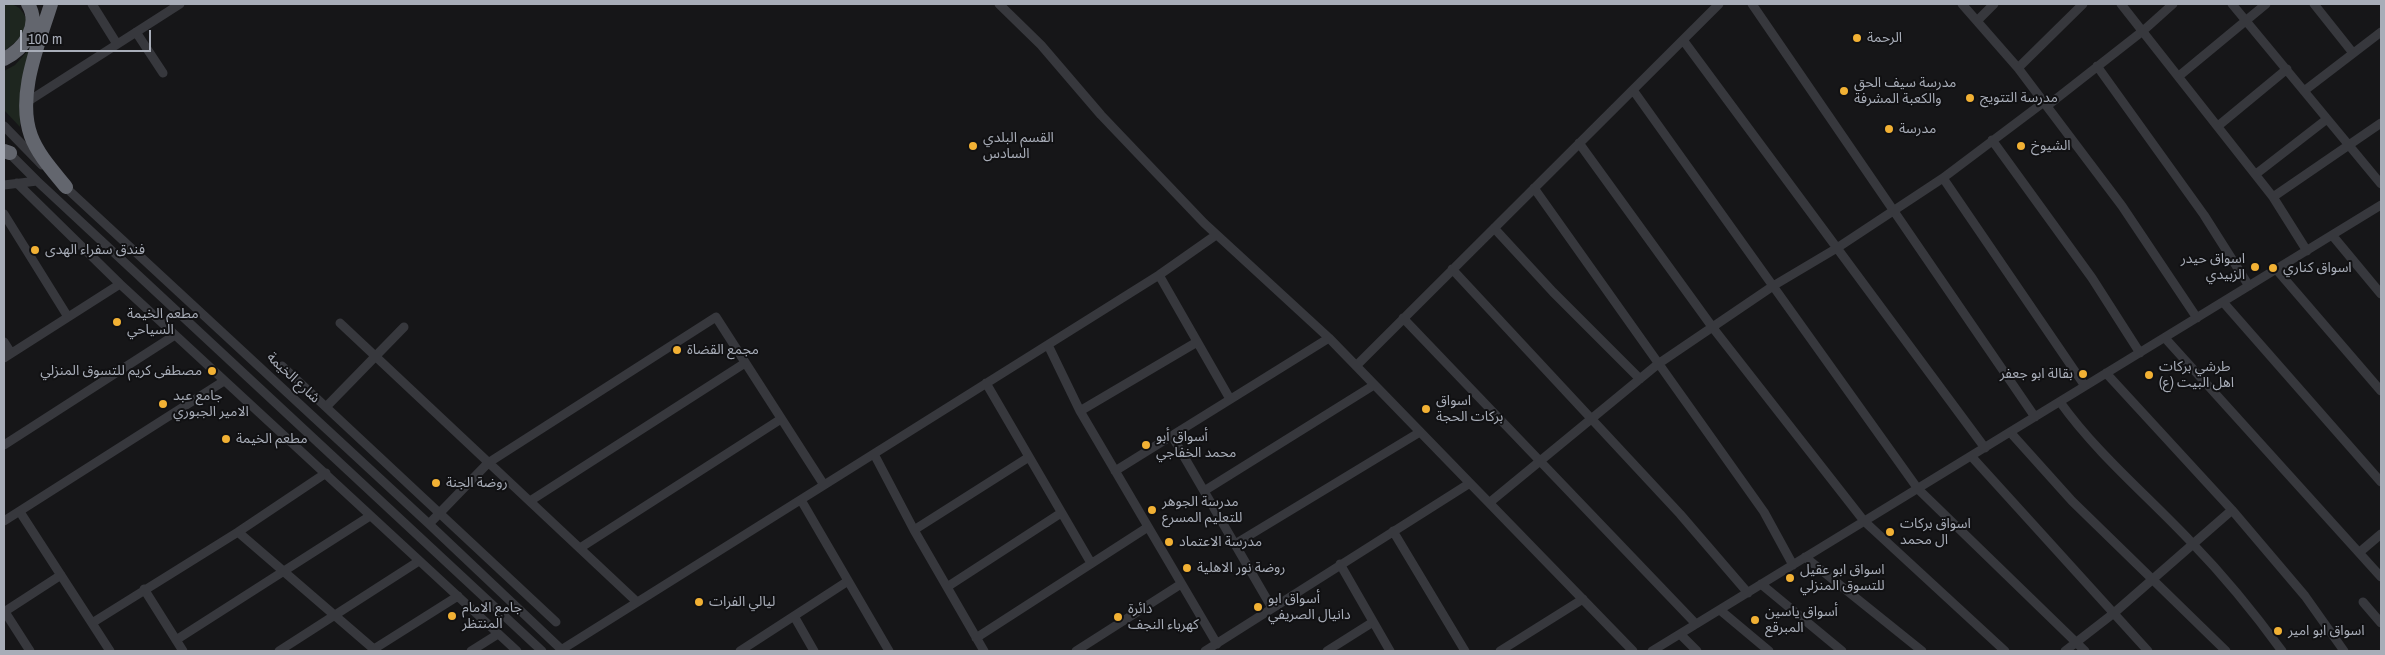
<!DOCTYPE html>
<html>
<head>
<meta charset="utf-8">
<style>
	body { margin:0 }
	#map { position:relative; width:2385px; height:655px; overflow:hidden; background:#161618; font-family:"Archivo Narrow",sans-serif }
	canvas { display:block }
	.frame { position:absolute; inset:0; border:5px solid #a8adb8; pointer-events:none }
	.scale { position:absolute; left:20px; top:30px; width:131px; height:22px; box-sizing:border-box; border:2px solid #a8adb8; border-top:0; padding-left:6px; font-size:15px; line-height:18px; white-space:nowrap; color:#a8adb8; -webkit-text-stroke:4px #111113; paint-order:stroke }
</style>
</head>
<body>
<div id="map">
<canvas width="2385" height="655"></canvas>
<div class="frame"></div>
<div class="scale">100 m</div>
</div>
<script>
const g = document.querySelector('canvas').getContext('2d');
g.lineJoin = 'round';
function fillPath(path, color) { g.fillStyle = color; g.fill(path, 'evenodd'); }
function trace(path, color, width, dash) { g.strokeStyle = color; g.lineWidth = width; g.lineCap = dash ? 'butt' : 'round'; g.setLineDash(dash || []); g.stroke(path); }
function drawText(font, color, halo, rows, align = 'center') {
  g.font = font + ' "Archivo Narrow","Noto Sans Arabic",sans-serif'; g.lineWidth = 4; g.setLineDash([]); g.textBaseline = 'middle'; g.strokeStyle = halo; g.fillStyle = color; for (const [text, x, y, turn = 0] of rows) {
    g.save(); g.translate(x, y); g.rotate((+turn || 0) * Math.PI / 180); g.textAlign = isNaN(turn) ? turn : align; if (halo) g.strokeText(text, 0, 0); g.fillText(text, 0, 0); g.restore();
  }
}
const green = new Path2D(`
	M4,4C18,4 21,8 27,20L23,35L4,52Z
	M32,46L22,89L20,127L4,110V71L15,65Z`);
const minor = new Path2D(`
	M92,4L117,44
	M999,4L1041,45L1101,115L1204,223L1329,338L1633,651
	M1752,4L2035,417
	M1962,4L2018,68L2122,206L2197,318
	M2121,4L2273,197L2307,251
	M2232,4L2381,184
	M2314,4L2353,53
	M1977,21L1994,4
	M136,32L163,73
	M1683,40L1985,448
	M2097,66L2204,215L2249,286
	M2018,68L2083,4
	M2179,76L2266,4
	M1633,90L1918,489L2085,651
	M2304,91L2381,32
	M27,102L180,4
	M2047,106L2144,30L2173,4
	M4,126L42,165
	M2218,126L2287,69
	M1992,140L2092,278L2140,353
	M1579,143L1713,328L1864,521L2005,651
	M7,151L37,181L542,651
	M2256,174L2327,119
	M1943,178L2085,386
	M17,183L120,284L517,651
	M62,184L429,524L563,651
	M4,185L37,181
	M1534,188L1764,512L1793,565
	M2273,197L2381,123
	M4,214L68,317
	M1494,228L1553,292L1640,379
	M2332,235L2381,294
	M1452,269L1680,514L1748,593
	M2276,269L2381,391
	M1159,275L1230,399
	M2223,302L2381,482
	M1403,318L1696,624
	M340,323L637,602
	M2165,338L2381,577
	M4,342L11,353
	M1048,345L1080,411L1217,644
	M4,358L120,284
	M282,366L556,622
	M1356,366L1719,4
	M986,383L1091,563
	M2060,402C2098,455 2148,496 2192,543C2225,577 2255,614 2282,651
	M326,407L404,327
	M1080,411L1197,342
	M2010,432L2072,501L2226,651
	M1172,436L1272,608
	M4,445L175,335
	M874,454L914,530L984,651
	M1971,456L2148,651
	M1115,471L1329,338
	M1204,491L1374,385
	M801,500L889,651
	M530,501L745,363
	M1489,503L1658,364L1773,286L1837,248L1943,178L2044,102
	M2232,510L2305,596L2344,651
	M20,512L110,651
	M4,521L224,381
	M429,524L488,463L716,317L824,485
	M914,530L1029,457
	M1393,531L1465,651
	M238,532L376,651
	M1235,544L1420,432
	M580,548L781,419
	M2361,551L2381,534
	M1805,557L1922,651
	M1340,564L1390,651
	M1761,584L1842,651
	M947,587L1061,513
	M144,589L183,651
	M2363,602L2381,623
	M1720,610L1769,651
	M4,612L61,575
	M5,612L30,651
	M794,616L814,651
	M92,623L238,532L326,473
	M1680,634L1697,651
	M976,638L1148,527
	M176,640L370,516
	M374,649L458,596
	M561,650L1159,275L1216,235
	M279,651L419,561
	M471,651L498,634
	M740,651L848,581
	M1076,651L1181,584
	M1205,651L1470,483
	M1327,651L1373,622
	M1500,651L1583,599
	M1652,651L2381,205
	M2065,651L2114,613L2232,510L2106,373`);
const highway = new Path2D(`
	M51,4C39,43 16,95 31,136C38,155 54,172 66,187
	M4,59C24,49 41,26 28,4
	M4,151L10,153`);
const markers = [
	[1857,38,5,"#f2b134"],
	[1844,91,5,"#f2b134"],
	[1970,98,5,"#f2b134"],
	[1889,129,5,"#f2b134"],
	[973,146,5,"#f2b134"],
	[2021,146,5,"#f2b134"],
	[35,250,5,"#f2b134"],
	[2255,267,5,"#f2b134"],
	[2273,268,5,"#f2b134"],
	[117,322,5,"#f2b134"],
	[677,350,5,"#f2b134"],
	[212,371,5,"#f2b134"],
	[2083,374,5,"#f2b134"],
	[2149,375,5,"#f2b134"],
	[163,404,5,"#f2b134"],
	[1426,409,5,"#f2b134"],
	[226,439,5,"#f2b134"],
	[1146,445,5,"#f2b134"],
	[436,483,5,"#f2b134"],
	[1152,510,5,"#f2b134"],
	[1890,532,5,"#f2b134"],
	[1169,542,5,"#f2b134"],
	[1187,568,5,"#f2b134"],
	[1790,578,5,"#f2b134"],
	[699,602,5,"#f2b134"],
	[1258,607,5,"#f2b134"],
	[452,616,5,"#f2b134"],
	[1118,617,5,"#f2b134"],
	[1755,620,5,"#f2b134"],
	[2278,631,5,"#f2b134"]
];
const poiNames = [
	["الرحمة",1867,38],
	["مدرسة سيف الحق",1854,83],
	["والكعبة المشرفة",1854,99],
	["مدرسة التتويج",1980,98],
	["مدرسة",1899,129],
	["القسم البلدي",983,138],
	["السادس",983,154],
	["الشيوخ",2031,146],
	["فندق سفراء الهدى",45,250],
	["اسواق حيدر",2245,259,"right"],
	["الزبيدي",2245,275,"right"],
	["اسواق كناري",2283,268],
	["مطعم الخيمة",127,314],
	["السياحي",127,330],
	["مجمع القضاة",687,350],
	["طرشي بركات",2159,367],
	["اهل البيت (ع)",2159,383],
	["مصطفى كريم للتسوق المنزلي",202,371,"right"],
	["بقالة ابو جعفر",2073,374,"right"],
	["جامع عبد",173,396],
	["الامير الجبوري",173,412],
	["اسواق",1436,401],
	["بركات الحجة",1436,417],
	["أسواق أبو",1156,437],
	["محمد الخفاجي",1156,453],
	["مطعم الخيمة",236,439],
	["روضة الجنة",446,483],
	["مدرسة الجوهر",1162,502],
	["للتعليم المسرع",1162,518],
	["اسواق بركات",1900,524],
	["ال محمد",1900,540],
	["مدرسة الاعتماد",1179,542],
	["روضة نور الاهلية",1197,568],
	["اسواق ابو عقيل",1800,570],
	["للتسوق المنزلي",1800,586],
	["أسواق ابو",1268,599],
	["دانيال الصريفي",1268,615],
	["ليالي الفرات",709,602],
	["جامع الامام",462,608],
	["المنتظر",462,624],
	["دائرة",1128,609],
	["كهرباء النجف",1128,625],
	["أسواق ياسين",1765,612],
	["المبرقع",1765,628],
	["اسواق ابو امير",2288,631]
];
const streetNames = [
	["شارع الخيمة",293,378,43]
];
fillPath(green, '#1e261f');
trace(minor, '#37383d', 9);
trace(highway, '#63666e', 14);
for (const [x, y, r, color] of markers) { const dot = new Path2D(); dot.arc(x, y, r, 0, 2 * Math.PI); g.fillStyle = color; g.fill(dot); trace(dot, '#111113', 2); }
drawText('14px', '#a8adb8', '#111113', poiNames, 'left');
drawText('14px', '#a8adb8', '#111113', streetNames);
</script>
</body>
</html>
